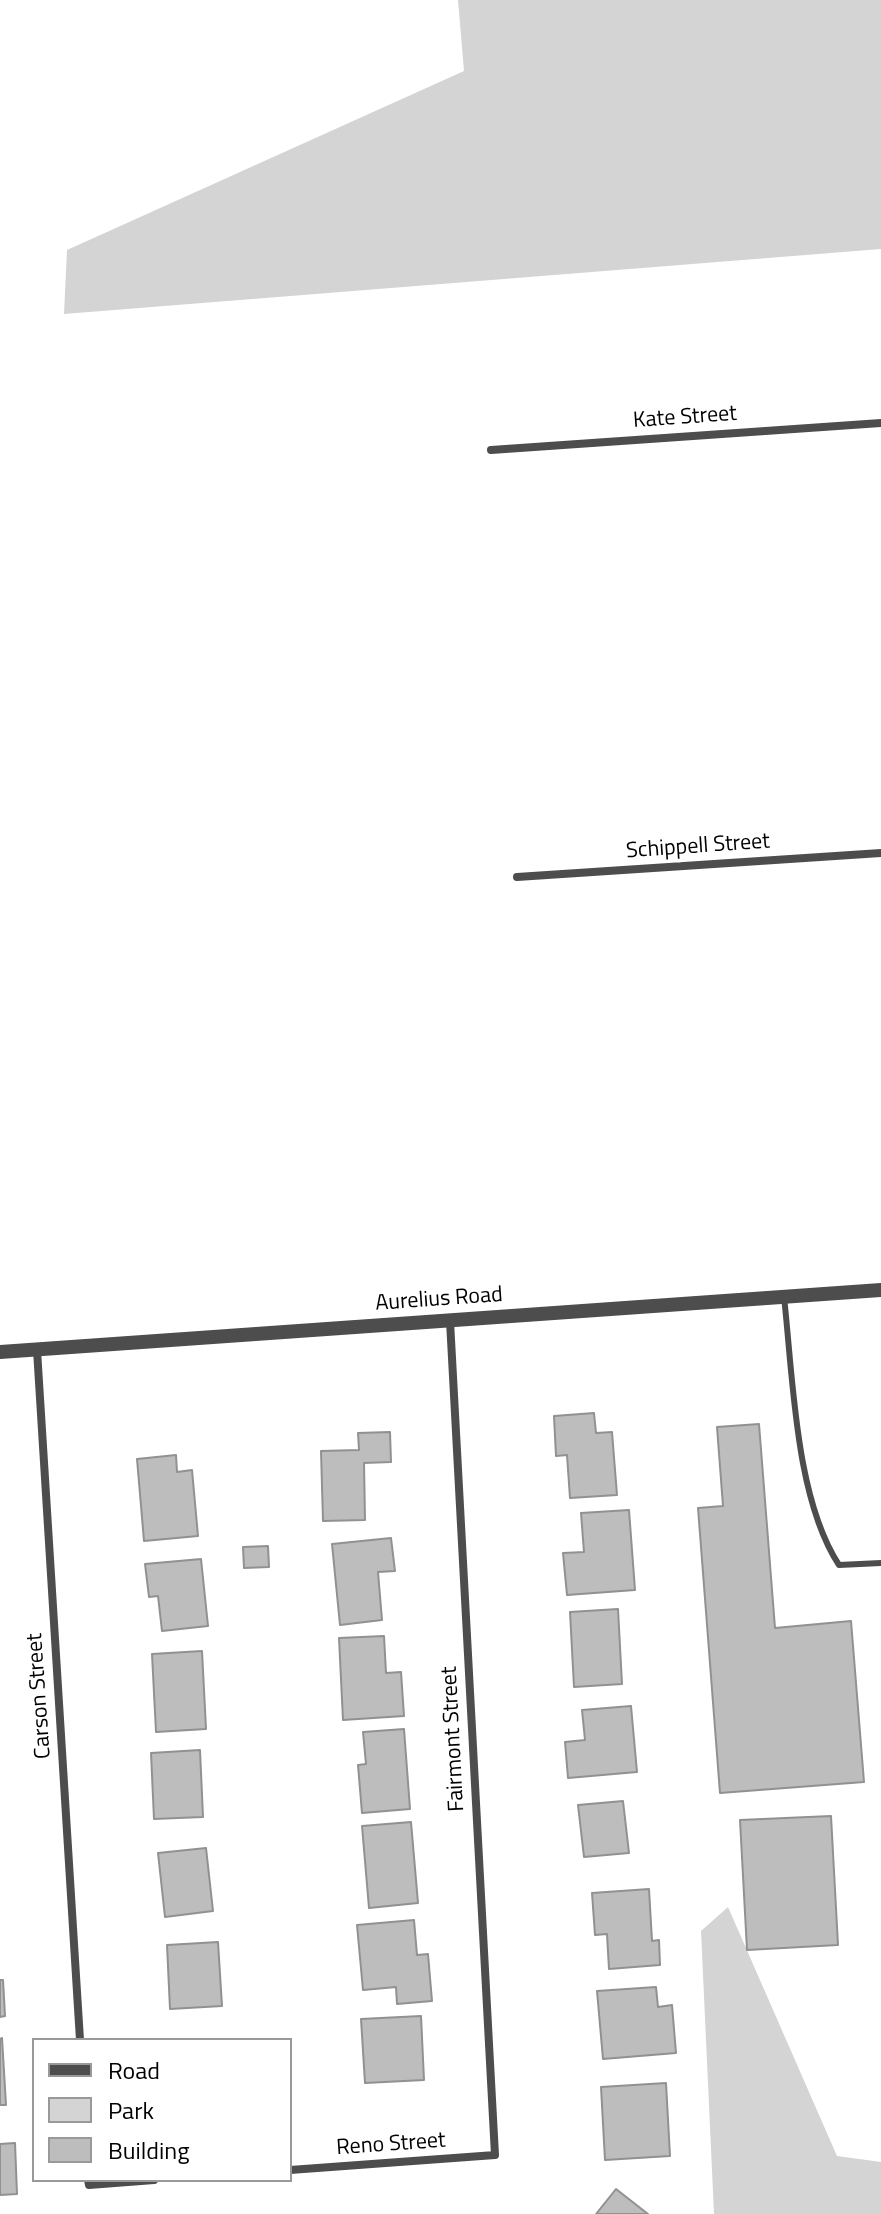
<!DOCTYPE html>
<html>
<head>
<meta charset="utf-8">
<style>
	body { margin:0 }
	#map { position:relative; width:881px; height:2214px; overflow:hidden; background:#fff; font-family:"Titillium Web",sans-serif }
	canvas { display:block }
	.legend { position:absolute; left:32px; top:2038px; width:260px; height:144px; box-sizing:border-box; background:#fff; border:2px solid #999; margin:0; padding:10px 14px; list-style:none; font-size:24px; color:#000 }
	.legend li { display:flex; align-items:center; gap:16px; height:40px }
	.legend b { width:40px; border:2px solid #999 }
</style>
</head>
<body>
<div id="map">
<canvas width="881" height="2214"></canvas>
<ul class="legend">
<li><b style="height:10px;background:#4d4d4d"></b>Road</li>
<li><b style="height:22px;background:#d4d4d4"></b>Park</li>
<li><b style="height:22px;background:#bdbdbd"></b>Building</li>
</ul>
</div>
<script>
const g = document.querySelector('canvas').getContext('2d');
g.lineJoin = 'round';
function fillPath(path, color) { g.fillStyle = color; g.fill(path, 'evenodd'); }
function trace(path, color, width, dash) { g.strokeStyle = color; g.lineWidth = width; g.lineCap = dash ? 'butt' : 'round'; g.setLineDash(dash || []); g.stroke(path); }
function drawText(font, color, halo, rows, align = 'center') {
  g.font = font + ' "Titillium Web",sans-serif'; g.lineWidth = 7; g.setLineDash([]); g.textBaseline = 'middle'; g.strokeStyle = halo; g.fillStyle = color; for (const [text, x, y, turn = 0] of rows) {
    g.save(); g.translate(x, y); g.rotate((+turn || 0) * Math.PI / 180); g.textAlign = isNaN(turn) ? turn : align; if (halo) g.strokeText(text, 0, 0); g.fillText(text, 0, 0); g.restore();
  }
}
const green = new Path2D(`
	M458,0H881V249L64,314L67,250L464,71Z
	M728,1907L837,2156L881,2162V2214H714L701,1931Z`);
const building = new Path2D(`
	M594,1413L596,1433L612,1432L617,1495L570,1498L567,1455L556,1456L554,1416Z
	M759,1424L775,1628L851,1621L864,1782L720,1793L698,1508L723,1506L717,1427Z
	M390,1432L391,1462L364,1463L365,1520L323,1521L321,1451L359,1450L358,1433Z
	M176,1455L177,1472L192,1470L198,1536L144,1541L137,1459Z
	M629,1510L635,1590L567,1595L563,1553L584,1552L581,1513Z
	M391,1538L395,1571L378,1572L382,1620L340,1625L332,1544Z
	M268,1546L269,1567L244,1568L243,1547Z
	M201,1559L208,1626L162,1631L158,1596L149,1597L145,1564Z
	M618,1609L622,1684L574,1687L570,1612Z
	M384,1636L386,1673L401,1672L404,1716L343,1720L339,1638Z
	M202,1651L206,1729L156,1732L152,1654Z
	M631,1706L637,1772L568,1778L565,1742L585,1740L582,1710Z
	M404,1729L410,1809L362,1813L358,1765L366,1764L363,1732Z
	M200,1750L203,1817L154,1819L151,1753Z
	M623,1801L629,1853L584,1857L578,1805Z
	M831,1816L838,1945L747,1950L740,1820Z
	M411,1822L418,1903L369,1908L362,1826Z
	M206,1848L213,1911L165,1917L158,1853Z
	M649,1889L652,1941L659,1940L660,1965L609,1969L607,1934L595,1935L592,1893Z
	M414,1920L417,1955L428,1954L432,2001L397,2004L396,1987L363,1990L357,1925Z
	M218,1942L222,2006L170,2009L167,1945Z
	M0,1980H3L5,2016L0,2017Z
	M656,1987L658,2007L672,2005L676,2053L603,2059L597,1991Z
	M421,2016L424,2080L365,2083L361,2019Z
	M2,2038L6,2105H0V2039Z
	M666,2083L670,2156L605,2160L601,2087Z
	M15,2143L17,2194L0,2195V2144Z
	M616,2189L648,2214H596Z`);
const service = new Path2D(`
	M784,1297C793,1376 795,1498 839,1565L881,1563`);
const minor = new Path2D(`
	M491,450L881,423
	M517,877L881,853
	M37,1350L80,2040
	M290,2170L495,2155L450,1321
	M88,2180L89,2185L154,2180`);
const tertiary = new Path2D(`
	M0,1352L881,1290`);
const streetNames = [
	["Kate Street",685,418,-4],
	["Schippell Street",698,847,-4],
	["Aurelius Road",439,1300,-4],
	["Carson Street",40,1696,-94],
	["Fairmont Street",454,1739,-93],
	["Reno Street",391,2145,-4]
];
fillPath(green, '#d4d4d4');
fillPath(building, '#bdbdbd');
trace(building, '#919191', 2);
trace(service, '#4d4d4d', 6);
trace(minor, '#4d4d4d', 8);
trace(tertiary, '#4d4d4d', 14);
drawText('22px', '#000', '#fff', streetNames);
</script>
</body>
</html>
